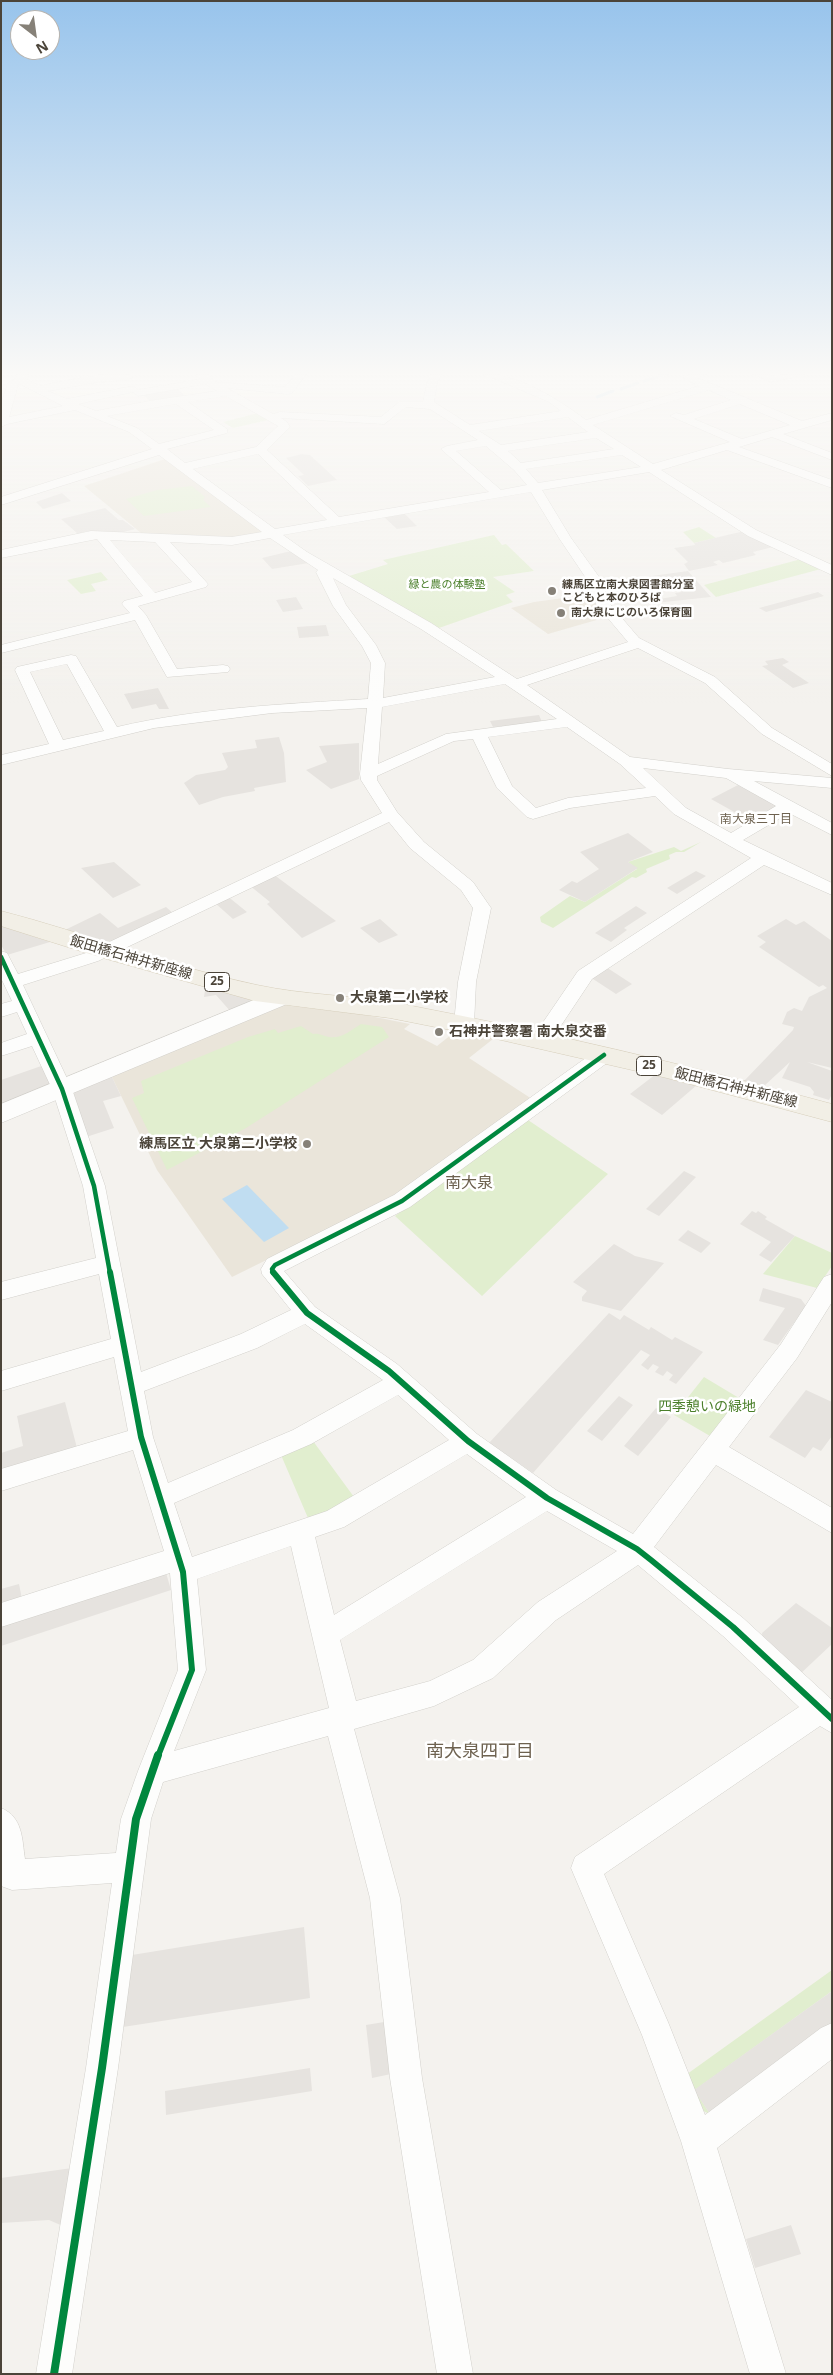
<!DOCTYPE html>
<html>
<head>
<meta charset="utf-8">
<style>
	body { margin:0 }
	#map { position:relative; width:833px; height:2375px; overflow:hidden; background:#f4f2ee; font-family:"Open Sans",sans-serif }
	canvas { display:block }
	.frame { position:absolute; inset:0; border:2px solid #4b4439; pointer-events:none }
	.north { position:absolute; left:10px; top:10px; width:50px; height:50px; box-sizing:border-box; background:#fff; border:1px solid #b7b4b0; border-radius:50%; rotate:150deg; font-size:14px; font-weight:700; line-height:20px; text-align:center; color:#4b4439 }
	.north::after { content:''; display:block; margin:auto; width:18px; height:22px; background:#868178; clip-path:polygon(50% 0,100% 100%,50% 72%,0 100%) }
</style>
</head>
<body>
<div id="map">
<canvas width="833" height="2375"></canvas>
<div class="frame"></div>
<div class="north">N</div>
</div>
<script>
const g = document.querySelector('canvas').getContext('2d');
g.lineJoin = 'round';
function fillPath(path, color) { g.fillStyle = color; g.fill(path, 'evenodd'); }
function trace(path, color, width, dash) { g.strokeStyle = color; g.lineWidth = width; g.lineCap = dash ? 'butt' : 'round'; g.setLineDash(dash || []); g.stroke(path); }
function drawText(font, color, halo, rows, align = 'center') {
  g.font = font + ' "Open Sans","Noto Sans JP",sans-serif'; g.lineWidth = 5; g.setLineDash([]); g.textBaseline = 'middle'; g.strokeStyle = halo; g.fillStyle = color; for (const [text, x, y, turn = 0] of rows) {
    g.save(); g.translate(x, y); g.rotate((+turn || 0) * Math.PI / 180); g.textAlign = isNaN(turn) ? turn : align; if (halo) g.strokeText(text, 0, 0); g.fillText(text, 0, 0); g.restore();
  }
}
const education = new Path2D(`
	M165,459L263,531L261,533L231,538L141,533L84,486Z
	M592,594L607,617L548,634L511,608L534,602Z
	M281,1005L360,1014L410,1024L404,1029L437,1046L456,1031L493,1039L469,1058L532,1099L396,1196L232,1277L157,1170L111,1075Z`);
const green = new Path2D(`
	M258,413L268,420L233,428L223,422Z
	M192,486L205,497L203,500L211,507L144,516L126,499L157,490Z
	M699,527L716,538L694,543L683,532Z
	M494,535L502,545L506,544L534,571L493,577L515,592L506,595L513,602L439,628L349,576L388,564L383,560Z
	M805,558L821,569L716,597L704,585Z
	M101,572L108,580L91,584L96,591L81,594L67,580Z
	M701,842L684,852H676L669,855L670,859L646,869L647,872L636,878L632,877L553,928L541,922L540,917L570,896L585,902L637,869L628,862L674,847L681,851Z
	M361,1024L382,1027L389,1037L246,1128L167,1170L132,1098L144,1093L141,1081L248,1037L275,1029L278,1033L301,1026L313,1034C320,1033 322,1036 329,1037C342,1039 351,1030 361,1024Z
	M528,1120L608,1174L482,1296L395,1216Z
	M795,1236L832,1253V1266L817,1288L763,1274Z
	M704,1377L739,1398L710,1436L674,1415Z
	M313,1441L354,1497L332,1510L308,1518L281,1455Z
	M832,1970V1991L695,2090L710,2114L694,2107L683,2077Z`);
const parking = new Path2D(`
	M176,387L187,398L152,403L142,394Z
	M302,454L310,455L337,480L308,486L298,476L304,475L286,458Z
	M62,493L71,501L43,509L36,502Z
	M105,508L119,520H123L135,529L120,533L87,531L78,534L61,519Z
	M402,511L417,526L397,529L384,517Z
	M744,531L773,547L753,552L756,555L723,563L719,560L713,562L718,565L689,571L684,564L688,562L674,548L695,545L694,543Z
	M291,551L309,563L272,569L262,558Z
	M688,571L711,597L655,603L653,600L677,596L675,593L682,592L669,577L602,586L601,583Z
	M818,592L824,596L766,612L759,608Z
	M296,597L303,609L283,612L276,600Z
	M326,625L329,636L299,638L297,627Z
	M783,658L789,662L782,665L809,683L793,688L762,666L768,665L765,661Z
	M158,688L169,709H159L156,704L132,709L124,694Z
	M539,715L542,722L493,727L490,721Z
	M279,737L284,753L286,782L254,788L255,791L223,797L199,805L184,783L196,775L225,770L228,767L222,753L257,748L255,740Z
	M359,743V779L331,789L306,770L327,762L319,746Z
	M738,785L781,808L754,823L711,799Z
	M628,833L653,852L628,862L638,868L585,902L559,890L572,881L577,883L599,869L580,852Z
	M114,862L141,885L113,898L81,868Z
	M696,871L706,876L677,894L667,888Z
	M273,874L336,921L302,938L267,904L270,902L249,885Z
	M226,895L247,912L233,919L215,903Z
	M636,906L647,913L624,928L627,930L611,942L595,933Z
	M166,907L174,914L110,944L67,934V929L100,913L118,928Z
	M380,919L398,935L379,943L360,928Z
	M786,919L796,925L804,921L832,941V1068L807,1062L832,1071V1094L829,1100L813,1095L814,1092L810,1087L782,1078L790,1062L764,1086L744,1081L793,1030L794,1027L782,1024L787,1012L794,1008L802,1011L809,997L827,988L823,985L819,987L759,947L766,942L757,936Z
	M1,925L50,942L7,955L1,945Z
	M606,967L632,984L616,994L590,977Z
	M206,984L248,996L253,1003L231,1012L216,995L204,997Z
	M47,1064L55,1087L1,1109V1080Z
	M656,1074L697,1085L662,1115L630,1094Z
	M111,1075L121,1096L103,1101L114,1128L86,1137L69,1096L74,1090Z
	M684,1171L696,1177L659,1216L646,1209Z
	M752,1211L756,1213L758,1211L767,1217L765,1219L795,1236L771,1262L759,1255L771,1242L740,1224Z
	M688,1230L711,1243L701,1253L678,1240Z
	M614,1244L635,1256L664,1263L621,1311L582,1301V1297L587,1291L573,1282Z
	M763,1288L801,1299L806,1306L778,1345L763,1340L785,1308L759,1301Z
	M609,1313L620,1320L624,1315L649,1330L651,1327L672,1340L675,1337L703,1352L676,1384L669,1380L673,1375L667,1371L663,1376L655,1372L659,1367L653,1364L648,1370L641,1365L650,1355L641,1350L533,1473L489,1443Z
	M806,1390L832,1402V1436L821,1451L813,1447L805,1458L769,1437Z
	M619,1396L633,1405L602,1441L587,1431Z
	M65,1402L77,1448L1,1471V1453L23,1446L17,1416Z
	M656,1408L671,1417L638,1456L624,1446Z
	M166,1573L171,1590L1,1646V1626Z
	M19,1584L22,1599L1,1605V1589Z
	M796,1603L832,1628V1644L798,1676L763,1644L762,1633Z
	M304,1927L310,1998L123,2027L132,1955Z
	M832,1991V2025L710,2114L694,2090Z
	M390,2021L396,2073L372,2078L366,2025Z
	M310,2068L312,2091L166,2115L165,2091Z
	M72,2168L65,2227L49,2220L1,2223V2178Z
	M791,2225L801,2254L755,2268L746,2239Z`);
const water = new Path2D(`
	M247,1185L289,1228L264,1242L222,1199Z`);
const stream = new Path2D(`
	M644,381L668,373
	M621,389L638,383
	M597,397L613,391`);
const minor = new Path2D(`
	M18,373H28L27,379L40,386C56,383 123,367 133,377L128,380L98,382L48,391L67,399L133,386L138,390L200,379L196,373H206L216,382L285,387L297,373H307L292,393L288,394L227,388L273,414L280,412L381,417L399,402H423L427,383L432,373H442L437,383L434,402L470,425L561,411L549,402L481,373C517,373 558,399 586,420L699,386L683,378L693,373H708L698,378L802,421L832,413V420L783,434L832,453V460L772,437L739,447L832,480V488L727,450L661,470L756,530L832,565V575L748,536L649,472L542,490L571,538L602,581L609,603L639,638L715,677L772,728L832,764V776L762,734L705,683L638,648L527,685L630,757L728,769L832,778V788L754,781L832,823V835L789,813L743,840L832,883V895L764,865L592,979L548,1045L541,1046L534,1045L531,1040L578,971L751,858L674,814L655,796L570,808L533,819L527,817L497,788L473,739L454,741L377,776V780L397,812L424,842L473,882L491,908L476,982L474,1024L471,1028L464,1030L457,1028L454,1024L458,982L473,908L461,890L410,848L389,822L98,961L23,985L72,1089L105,1186L141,1372L241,1334L291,1310L262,1274L261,1269L267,1259L394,1195L597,1050L604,1048L611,1050L614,1055L611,1060L410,1207L284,1271L315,1307L397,1364L477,1434L556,1490L633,1534L781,1344L824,1277L832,1274V1302L797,1358L729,1447L832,1508V1533L716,1465L654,1547L743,1618L832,1700V1733L820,1726L604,1874L668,2022L705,2115L821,2028L832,2023V2059L717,2148L786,2374H750L681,2141L642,2035L571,1868L575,1857L799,1707L723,1636L638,1565L556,1620L493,1678L434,1706L354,1729L400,1898L422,2078L473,2374H437L390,2078L370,1898L328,1736L163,1782L151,1819L118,2068L72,2374H36L86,2068L112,1883L12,1890L1,1886V1808C23,1817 22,1839 25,1859L116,1853L121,1819L138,1771L178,1670L170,1573L1,1627V1603L164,1551L133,1450L1,1491V1469L128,1431L114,1357L1,1391V1371L111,1339L99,1274L1,1300V1282L96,1258L83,1186L52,1089L32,1046L1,1056V1043L27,1034L17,1012L1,1017V1004L12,1001L1,978V951L7,953L18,974L86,953L382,813L361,780L360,774L367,708L272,713L154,728L1,765V755L49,744L15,670L17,667L71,655L76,656L117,727C199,708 284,704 368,699L371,663L362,646L333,606L316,572L318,570L270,538L232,545L170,542L208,584L206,587L138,606L146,615L177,669L223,665L228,666L230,669L228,672L167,677L135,620L1,653V645L130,613L122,604L124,601L143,596L97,539L1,558V550L91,531L232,537L262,532L159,455L1,505V497L152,449L129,432L75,410L7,424L1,427V404L8,383L16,378ZM20,384L63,406L9,417L18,385ZM205,384L217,391L149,401L96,411L78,404L133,392L138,396ZM709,390L731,400L684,415L676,413L670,416L730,442L653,464L593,425ZM226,396L278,426L256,447L185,463L167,449L227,433V429L188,402ZM176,404L214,430L159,444L137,428L107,416ZM740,404L790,425L742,439L694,419ZM406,407L430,409L478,440L447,446L441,449L489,492L339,517L267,450L290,427L287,422L281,418L384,424ZM568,417L588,432L501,445L479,431ZM596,438L614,449L521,463L508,451ZM486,446L514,470L527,485L501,490L456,451ZM258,454L327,520L275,529L193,469ZM622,455L641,467L538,483L526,469ZM531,492L559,538L588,581L596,604L628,642L517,679L431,623L307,552L283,535ZM110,540L155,542L192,582L155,593ZM333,578L421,629L495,677L383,698L385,663L376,645L346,605ZM67,664L104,731L63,740L30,672ZM505,684L557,719L446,734L378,764L382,707ZM567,727L620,764L646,788L568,798L536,808L512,786L488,737ZM643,768L726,778L776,806L731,833L686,808ZM305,1324L383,1380L293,1430L168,1483L153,1437L144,1391L257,1348ZM398,1395L449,1440L327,1511L192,1557L174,1503L311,1444ZM467,1454L526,1497L334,1615L315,1537L344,1527ZM547,1511L617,1551L538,1602L473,1660L430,1681L356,1701L340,1640ZM291,1546L329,1708L174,1751L206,1670L197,1579Z
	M751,373H765L772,376L805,373L804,375L771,382Z`);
const tertiary = new Path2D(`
	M278,990L287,992L290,998L287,1004L1,1123V1104Z`);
const primary = new Path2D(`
	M1,911C87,933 170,967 257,985C303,995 351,995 397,1003C543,1031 688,1065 832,1104V1122L667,1078L501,1040L390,1018L255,1001L96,956L1,926Z`);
const cyclewayFar2 = new Path2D(`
	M1,957L62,1089L94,1186L110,1273
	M273,1273L272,1269L275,1265L402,1201L604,1055`);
const cyclewayFar1 = new Path2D(`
	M110,1272L141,1437L183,1572L192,1670L158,1756
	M273,1272L307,1313L389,1371L468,1441L547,1498L637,1549L651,1560L733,1627L832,1719`);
const cycleway = new Path2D(`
	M54,2374L102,2068L136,1819L158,1755`);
const markers = [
	[552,591,5,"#868178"],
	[561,613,5,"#868178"],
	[340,998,5,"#868178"],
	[439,1032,5,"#868178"],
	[307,1144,5,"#868178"]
];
const farParknames = [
	["緑と農の体験塾",447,585]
];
const farPoinames = [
	["練馬区立南大泉図書館分室",562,585],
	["こどもと本のひろば",562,598],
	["南大泉にじのいろ保育園",571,613]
];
const farNeighbourhoodnames = [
	["南大泉三丁目",756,820]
];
const shields = [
	[217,982,25],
	[649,1066,25]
];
const shieldNames = [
	["25",217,982],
	["25",649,1066]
];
const streetNames = [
	["飯田橋石神井新座線",131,958,16],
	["飯田橋石神井新座線",736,1088,14]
];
const poiNames = [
	["大泉第二小学校",350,998],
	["石神井警察署 南大泉交番",449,1032],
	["練馬区立 大泉第二小学校",297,1144,"right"]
];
const parkNames = [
	["四季憩いの緑地",707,1407]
];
const quarterNames = [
	["南大泉",469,1183]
];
const nearNeighbourhoodnames = [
	["南大泉四丁目",480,1752]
];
fillPath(education, '#eae5da');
fillPath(green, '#e1eecf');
fillPath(parking, '#e6e3df');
fillPath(water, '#c0ddf1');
trace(stream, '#c0ddf1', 3);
trace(minor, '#d2d0cb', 1);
trace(tertiary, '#d2d0cb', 1);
trace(primary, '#d6cebb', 1);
fillPath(minor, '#fdfdfc');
fillPath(tertiary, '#fdfdfc');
fillPath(primary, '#f2efe6');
trace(cyclewayFar2, '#00873e', 4.5);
trace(cyclewayFar1, '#00873e', 6);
trace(cycleway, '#00873e', 8);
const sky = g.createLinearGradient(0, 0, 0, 705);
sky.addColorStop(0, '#98c4ec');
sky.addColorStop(0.53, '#faf9f7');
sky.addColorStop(1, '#faf9f700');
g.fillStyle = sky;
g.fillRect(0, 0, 833, 705);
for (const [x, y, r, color] of markers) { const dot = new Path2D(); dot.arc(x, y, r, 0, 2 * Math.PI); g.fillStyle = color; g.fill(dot); trace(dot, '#fff', 2); }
drawText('11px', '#4a7f2a', '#fff', farParknames);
drawText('bold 11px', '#4b4439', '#fff', farPoinames, 'left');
drawText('12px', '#6e6250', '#fff', farNeighbourhoodnames);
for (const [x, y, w] of shields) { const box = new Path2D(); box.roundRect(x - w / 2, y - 9.5, w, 19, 4); g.fillStyle = '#fff'; g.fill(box); trace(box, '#4b4439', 1); }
drawText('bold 12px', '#4b4439', null, shieldNames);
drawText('14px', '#4b4439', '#fff', streetNames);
drawText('bold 14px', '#4b4439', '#fff', poiNames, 'left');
drawText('14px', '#4a7f2a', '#fff', parkNames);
drawText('16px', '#6e6250', '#fff', quarterNames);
drawText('18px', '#6e6250', '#fff', nearNeighbourhoodnames);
</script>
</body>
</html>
